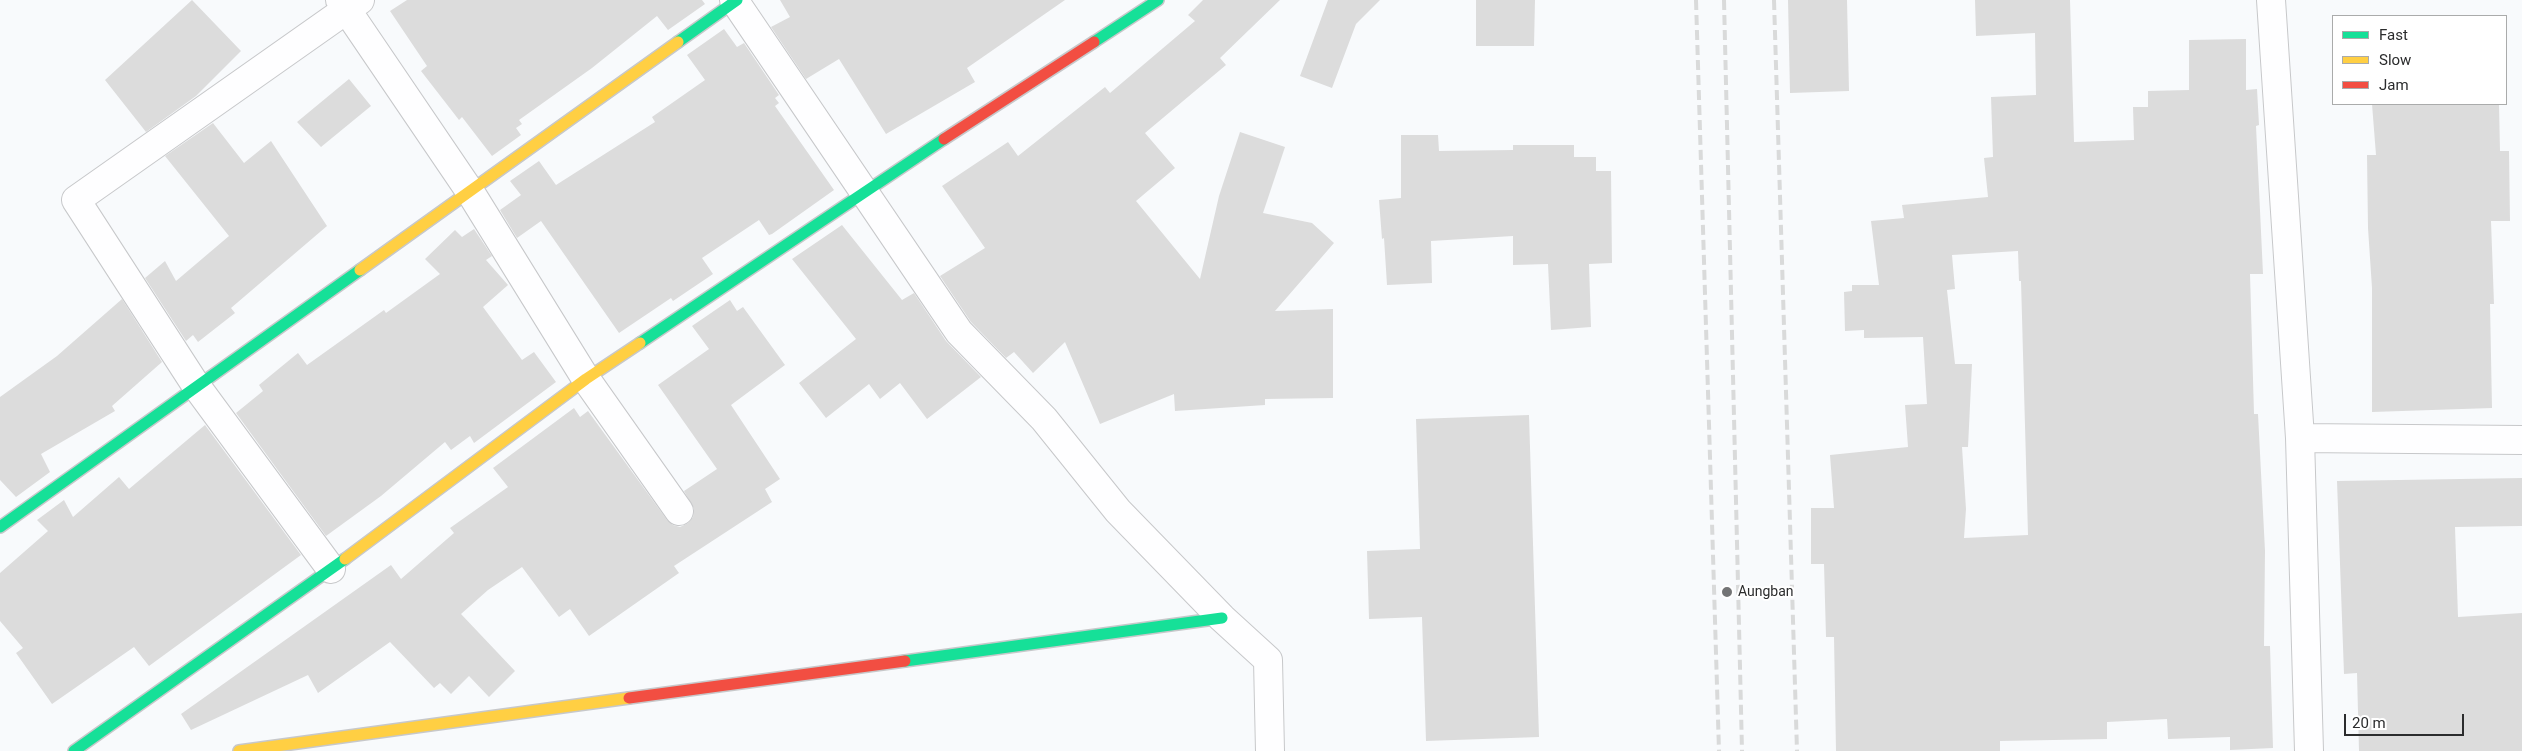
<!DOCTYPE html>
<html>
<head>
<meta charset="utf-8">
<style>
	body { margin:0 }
	#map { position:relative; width:2522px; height:751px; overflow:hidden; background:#f8fafc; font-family:Roboto,sans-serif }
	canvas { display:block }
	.legend { position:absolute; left:2332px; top:15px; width:175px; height:90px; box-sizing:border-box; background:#fff; border:1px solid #aaabab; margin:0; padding:6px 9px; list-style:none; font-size:15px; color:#2b2c2d }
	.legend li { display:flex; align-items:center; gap:10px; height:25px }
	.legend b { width:25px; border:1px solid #aaabab }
	.scale { position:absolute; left:2344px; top:714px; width:120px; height:22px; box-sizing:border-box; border:2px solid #2b2c2d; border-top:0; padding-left:6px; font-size:15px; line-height:18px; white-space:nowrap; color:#2b2c2d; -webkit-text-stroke:4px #fff; paint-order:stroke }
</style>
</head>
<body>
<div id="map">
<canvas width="2522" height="751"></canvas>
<ul class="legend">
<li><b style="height:6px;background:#16e098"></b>Fast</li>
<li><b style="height:6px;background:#ffcf43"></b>Slow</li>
<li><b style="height:6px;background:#f24e42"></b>Jam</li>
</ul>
<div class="scale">20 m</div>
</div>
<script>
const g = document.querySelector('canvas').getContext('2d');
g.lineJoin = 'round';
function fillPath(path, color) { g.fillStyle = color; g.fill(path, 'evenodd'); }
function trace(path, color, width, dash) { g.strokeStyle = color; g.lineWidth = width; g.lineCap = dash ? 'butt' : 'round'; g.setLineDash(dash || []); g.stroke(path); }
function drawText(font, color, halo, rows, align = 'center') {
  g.font = font + ' Roboto,sans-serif'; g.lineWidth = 4; g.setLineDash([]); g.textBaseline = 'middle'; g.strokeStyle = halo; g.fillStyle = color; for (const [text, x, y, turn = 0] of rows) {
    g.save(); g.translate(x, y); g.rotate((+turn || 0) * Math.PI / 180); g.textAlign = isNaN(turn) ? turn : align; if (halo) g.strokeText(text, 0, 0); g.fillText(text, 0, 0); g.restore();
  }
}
const building = new Path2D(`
	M192,0L241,51L196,96L146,132L105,80Z
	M407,0H702L705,4L668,30L657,16L592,68L519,120L522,124L516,128L521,135L492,156L462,117L459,120L421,71L427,66L390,11Z
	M780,0H1065L967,68L975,82L886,134L839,59L806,79L771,27L790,17Z
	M1203,0H1280L1220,58L1226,65L1145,133L1175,168L1136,201L1200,279L1219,196L1240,132L1285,147L1263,213L1312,223L1334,243L1275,311L1333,309V398L1265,399V405L1175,411L1174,394L1100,424L1065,342L1033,373L1014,352L1006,358L971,322L940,276L985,248L942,186L1008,142L1018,156L1105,87L1110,93L1195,21L1188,15Z
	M1328,0H1380L1356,24L1332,88L1300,76Z
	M1476,0H1535L1534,46H1476Z
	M1788,0H1847L1849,91L1790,93Z
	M1975,0H2070L2074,142L2134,140L2133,107H2148V91L2189,90V40L2246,39V90L2257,89L2259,125L2256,126L2263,274H2250L2254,414H2258L2265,551L2264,646H2270L2273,748L2230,750V737L2168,739L2167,719L2107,722V739L2000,741V751H1836L1834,637H1826L1824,564H1811V508H1834L1830,455L1908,447L1905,405L1927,404L1923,337L1864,338V330L1845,331L1844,292L1852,291V285H1879L1871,221L1904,218L1902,205L1988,197L1984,158L1993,157L1991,97L2036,95L2035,33L1976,36ZM2018,251L2019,281H2021L2028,535L1964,538L1966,509L1962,447H1968L1972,364H1955L1947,290L1955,289L1952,255Z
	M724,29L737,47L744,43L779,95L775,98L779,103L775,106L834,190L772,234L769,235L759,220L702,258L713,274L673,301L671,298L619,333L541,221L517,238L500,210L521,195L510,181L539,161L556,185L655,122L652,117L705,80L687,55Z
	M349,79L371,106L321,147L297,122Z
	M2372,104H2499L2500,151H2509L2510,221H2491L2494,304H2490L2492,408L2372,412V288L2368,228L2367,155H2376Z
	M213,123L244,163L271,141L327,226L231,308L235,313L198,342L193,335L186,341L145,278L165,261L176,281L229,236L165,156Z
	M1401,135H1438L1439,151L1513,150V145H1574V157H1596V171H1611L1612,263L1589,264L1591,327L1551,330L1548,264L1513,265V236L1431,241L1432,283L1387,285L1384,238L1382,239L1379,200L1401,198Z
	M842,225L902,300L914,293L946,341L981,377L927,419L900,383L880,399L869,384L826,418L799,383L856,339L792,259Z
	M474,229L492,256L486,260L508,285L483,307L522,360L534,352L556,382L474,443L470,436L451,450L445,442L381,496L326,536L236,413L263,391L259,385L298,353L307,365L384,310L386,313L440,274L425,259L455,230L462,237Z
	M122,299L162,362L112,406L115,411L41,454L50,472L16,497L0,480V397L57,356Z
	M730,300L737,311L743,307L785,365L731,405L780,479L765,489L772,502L674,566L679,573L589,636L570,609L559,617L522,567L488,590L461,614L515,671L489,697L469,676L451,694L440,683L434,688L390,642L318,693L308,675L191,730L181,714L391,565L401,579L454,533L450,528L508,487L493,468L574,408L580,417L588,411L667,520L673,525L680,527L688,523L693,517L694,509L684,491L717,469L658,385L709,349L692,326Z
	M1529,415L1539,737L1426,741L1422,617L1369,619L1367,551L1420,549L1416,419Z
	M205,425L301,555L149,666L134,647L52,704L16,653L23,648L0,621V573L48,531L37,520L64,500L73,517L119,477L129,489Z
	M2522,478V526L2455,527L2458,617L2522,613V751H2359L2357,673L2344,674L2337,481Z`);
const street = new Path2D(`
	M340,0L469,190L586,379L679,511
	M734,0L959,332L1044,419L1118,511L1222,618L1268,660L1270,751
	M2271,0L2300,438L2309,751
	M2300,438L2522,440
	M331,569L197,387L76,200L360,0`);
const fast = new Path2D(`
	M678,42L737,0
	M1094,42L1158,0
	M640,343L944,139
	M0,527L360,270
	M905,661L1222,618
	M74,751L345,559`);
const slow = new Path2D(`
	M360,270L678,42
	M345,559L586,379L640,343
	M239,751L629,698`);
const jam = new Path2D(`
	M944,139L1094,42
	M629,698L905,661`);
const rail = new Path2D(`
	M1696,0L1719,751
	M1724,0L1742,751
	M1774,0L1797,751`);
const markers = [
	[1727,592,6,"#737475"]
];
const poiNames = [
	["Aungban",1738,592]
];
fillPath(building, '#dcdcdc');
trace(street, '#c7c8ca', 30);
trace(fast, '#c7c8ca', 14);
trace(slow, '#c7c8ca', 14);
trace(jam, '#c7c8ca', 14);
trace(street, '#fefeff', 28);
trace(fast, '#16e098', 11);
trace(slow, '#ffcf43', 11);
trace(jam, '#f24e42', 11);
trace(rail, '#d9dada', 4, [10, 5]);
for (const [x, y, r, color] of markers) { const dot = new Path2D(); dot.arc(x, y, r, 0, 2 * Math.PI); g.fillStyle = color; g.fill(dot); trace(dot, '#fff', 2); }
drawText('14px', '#2b2c2d', '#fff', poiNames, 'left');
</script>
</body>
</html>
